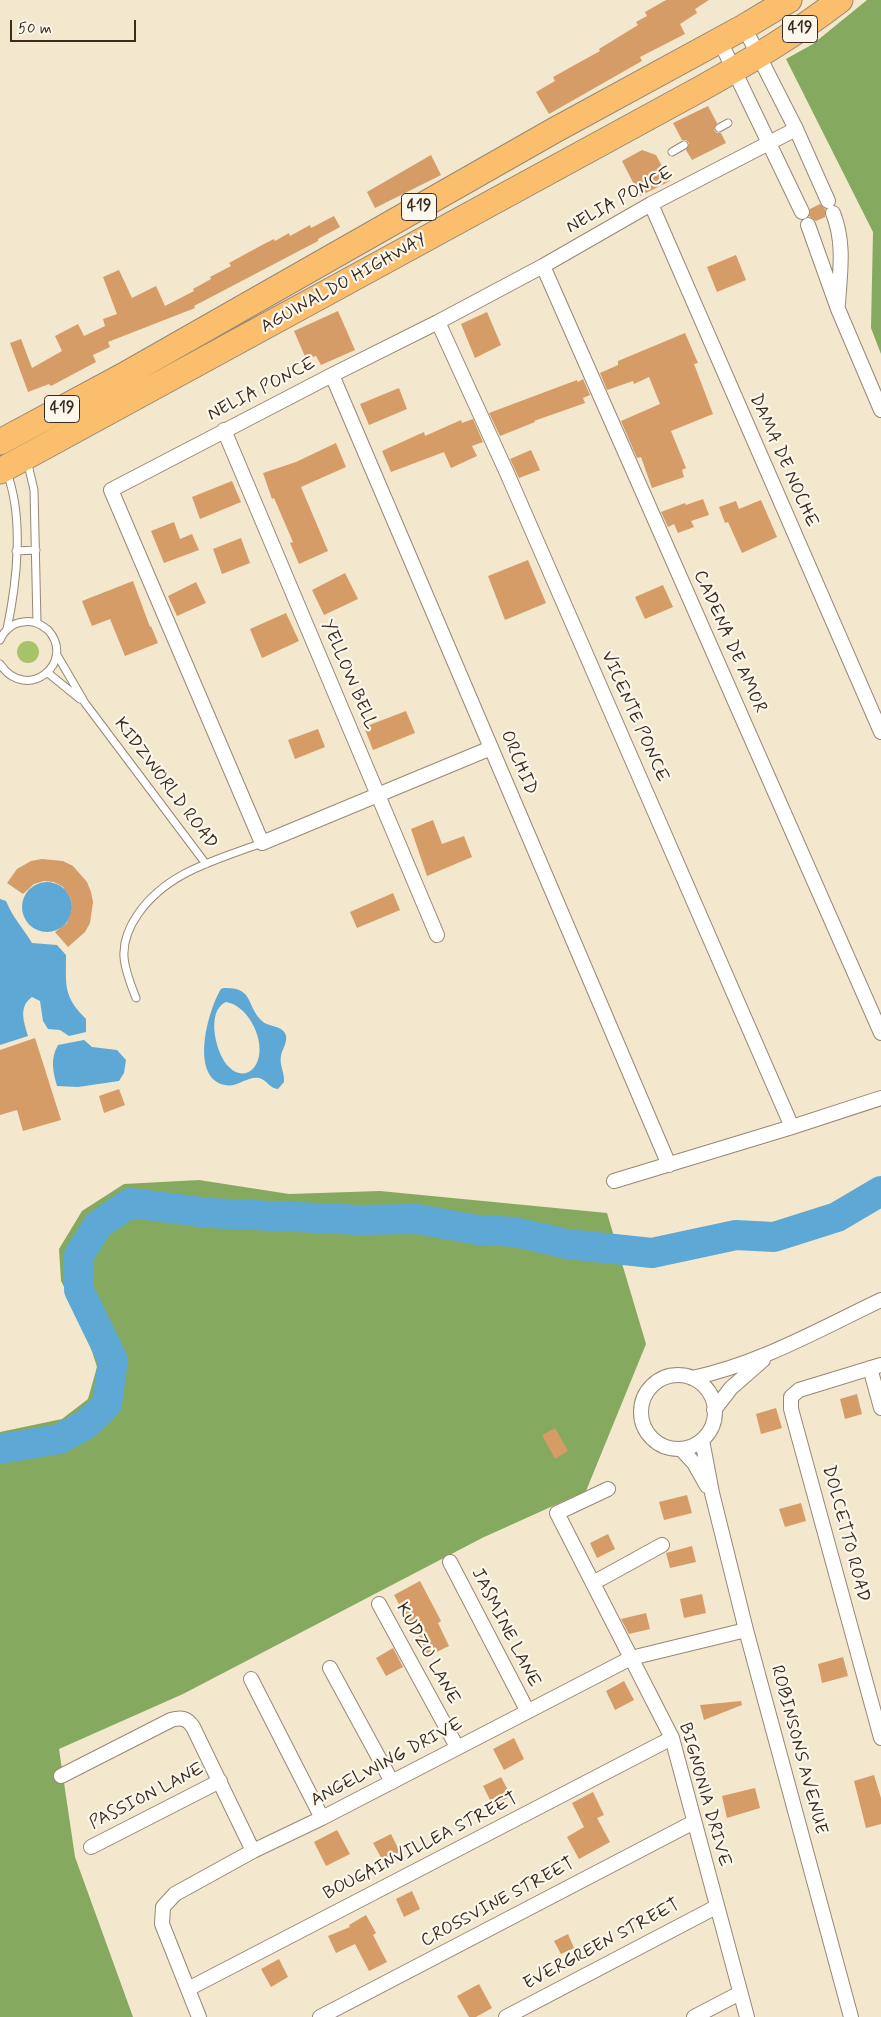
<!DOCTYPE html>
<html>
<head>
<meta charset="utf-8">
<style>
	body { margin:0 }
	#map { position:relative; width:881px; height:2017px; overflow:hidden; background:#f3e7cd; font-family:Mynerve,sans-serif }
	canvas { display:block }
	.scale { position:absolute; left:10px; top:20px; width:126px; height:22px; box-sizing:border-box; border:2px solid #3b2a1e; border-top:0; padding-left:6px; font-size:15px; line-height:18px; white-space:nowrap; color:#3b2a1e; -webkit-text-stroke:4px #fbf7ec; paint-order:stroke }
</style>
</head>
<body>
<div id="map">
<canvas width="881" height="2017"></canvas>
<div class="scale">50 m</div>
</div>
<script>
const g = document.querySelector('canvas').getContext('2d');
g.lineJoin = 'round';
function fillPath(path, color) { g.fillStyle = color; g.fill(path, 'evenodd'); }
function trace(path, color, width, dash) { g.strokeStyle = color; g.lineWidth = width; g.lineCap = dash ? 'butt' : 'round'; g.setLineDash(dash || []); g.stroke(path); }
function drawText(font, color, halo, rows, align = 'center') {
  g.font = font + ' Mynerve,sans-serif'; g.lineWidth = 4.5; g.setLineDash([]); g.textBaseline = 'middle'; g.strokeStyle = halo; g.fillStyle = color; for (const [text, x, y, turn = 0] of rows) {
    g.save(); g.translate(x, y); g.rotate((+turn || 0) * Math.PI / 180); g.textAlign = isNaN(turn) ? turn : align; if (halo) g.strokeText(text, 0, 0); g.fillText(text, 0, 0); g.restore();
  }
}
const green = new Path2D(`
	M17 652a11 11 0 1 1 22 0a11 11 0 1 1-22 0Z`);
const forest = new Path2D(`
	M867,0H881V354L871,328L873,232L786,59L813,44Z
	M199,1180L289,1194L380,1191L607,1213L646,1344L586,1491L482,1538L183,1694L59,1749L75,1857L133,2017H0V1432L62,1419L88,1399L97,1367L84,1326L61,1281L59,1249L82,1211L124,1184Z`);
const water = new Path2D(`
	M22 907a25 25 0 1 1 50 0a25 25 0 1 1-50 0Z
	M0,899L6,901C13,918 23,928 32,943L57,945L66,955C66,986 63,996 86,1019V1032L69,1036L60,1030L48,1029L43,1021L40,1001L32,997C18,1007 24,1022 28,1036L0,1045Z
	M224,988C254,987 246,1006 262,1021C268,1027 280,1025 285,1033C289,1041 282,1049 281,1056C279,1065 285,1073 284,1082L278,1089C270,1089 267,1080 259,1078C247,1076 237,1088 225,1085C189,1078 208,1010 221,989ZM226,1002C247,1005 263,1036 259,1056C256,1072 242,1080 229,1067C216,1055 205,1011 226,1002Z
	M84,1040L92,1047L117,1050L126,1060L124,1073L119,1081L78,1087L57,1086C53,1072 50,1059 58,1045Z`);
const river = new Path2D(`
	M0,1449L59,1439L85,1425L107,1404L113,1360L79,1290V1255L98,1225L130,1203L209,1213L360,1220L417,1219L478,1230L515,1232L567,1244L652,1253L736,1235L774,1237L837,1217L881,1191`);
const building = new Path2D(`
	M666,0H709L695,9L697,13L680,24L685,34L640,57L642,61L549,114L536,92L555,81L553,77L600,51L599,49L638,25L636,22L647,16L645,12Z
	M708,106L717,123L714,130L717,133H721L726,143L692,160L686,150L689,143L686,140H682L673,123Z
	M642,150L656,155L670,181L640,196L622,161Z
	M431,155L441,175L375,208L367,192Z
	M820,204L825,209V217L816,221L809,216L810,209Z
	M334,216L340,227L318,239V241L194,306L195,308L108,342L110,347L93,355L96,362L51,386L49,384L28,392L10,343L21,339L32,368L62,351L55,336L78,324L84,336L105,326L103,319L117,314L103,277L119,270L132,298L156,286L165,306L194,291L193,289L211,279L210,277L231,266L229,263L264,244L274,239L275,241L289,233L290,236L310,225L311,228Z
	M736,255L746,280L717,292L707,267Z
	M338,311L355,350L321,365L316,356L306,359L294,331Z
	M487,312L501,345L475,358L461,324Z
	M685,333L698,363L694,364L713,414L671,431L686,468L682,470L684,477L652,488L641,457L637,458L621,421L660,404L649,377L634,384L633,381L607,390L600,373L618,365V361Z
	M583,379L590,395L583,398L585,403L534,421L535,422L500,436L489,413L577,380L578,382Z
	M399,388L407,409L369,425L360,404Z
	M473,419L483,442L472,446L477,456L451,468L444,452L391,472L382,451L424,432L425,436L461,420L462,423Z
	M336,443L346,467L301,487L328,551L299,564L290,543L293,542L274,498L272,499L263,473L296,462Z
	M531,450L540,470L519,478L510,459Z
	M232,481L241,502L200,519L192,497Z
	M703,499L709,515L691,521L694,527L678,533L674,524L668,527L661,512L685,503L686,505Z
	M761,500L777,537L742,553L728,522L725,523L719,507L736,501L739,509Z
	M174,522L180,539L192,534L199,550L164,563L151,531Z
	M241,538L250,563L222,574L213,549Z
	M528,560L546,603L505,620L488,576Z
	M345,573L358,599L324,615L312,590Z
	M133,581L150,627L151,626L158,643L125,656L110,619L92,626L82,601Z
	M196,582L206,603L177,616L168,596Z
	M663,585L673,607L645,619L635,597Z
	M286,613L299,641L262,658L250,629Z
	M406,711L415,733L373,750L364,727Z
	M318,729L325,747L295,759L288,740Z
	M433,820L442,844L464,836L472,857L427,876L411,829Z
	M42,859L63,861L73,866L87,882L91,892L93,902L90,923L85,932L68,947L55,932L67,923L72,909L71,899L63,887L54,882L44,881L34,884L23,894L7,883L17,869L31,861Z
	M393,893L400,910L357,928L350,912Z
	M35,1038L61,1120L23,1131L17,1110L0,1115V1050Z
	M119,1089L125,1105L104,1113L99,1096Z
	M857,1394L862,1414L845,1419L840,1399Z
	M776,1408L782,1428L761,1434L756,1414Z
	M555,1428L568,1451L555,1459L542,1435Z
	M687,1495L692,1513L664,1520L659,1502Z
	M801,1503L806,1521L785,1527L779,1509Z
	M608,1534L615,1549L597,1558L590,1543Z
	M692,1546L696,1562L670,1568L666,1553Z
	M420,1581L441,1621L438,1623L449,1646L428,1656L418,1634L416,1635L394,1595Z
	M702,1594L706,1613L684,1618L680,1599Z
	M646,1613L650,1629L629,1634L621,1619Z
	M393,1648L403,1667L386,1676L376,1658Z
	M843,1657L848,1676L822,1683L818,1664Z
	M624,1681L634,1700L615,1710L606,1691Z
	M741,1701L742,1705L704,1720L700,1705Z
	M514,1738L524,1759L504,1770L493,1749Z
	M874,1775L881,1798V1824L866,1828L854,1781Z
	M501,1777L511,1796L493,1806L483,1786Z
	M755,1788L760,1808L727,1818L722,1796Z
	M593,1792L604,1815L597,1818L610,1842L579,1859L567,1837L584,1827L572,1803Z
	M337,1830L350,1854L326,1866L314,1842Z
	M391,1834L400,1852L383,1861L373,1843Z
	M412,1891L420,1909L404,1917L396,1899Z
	M366,1915L376,1933L373,1935L387,1962L369,1971L355,1944L336,1953L328,1936L350,1927L349,1925Z
	M568,1934L574,1948L561,1954L554,1941Z
	M279,1959L288,1977L271,1987L261,1969Z
	M479,1984L492,2008L476,2017H469L457,1996Z`);
const lane = new Path2D(`
	M719,128L728,123
	M672,152L684,145
	M27,460L34,490L37,623
	M7,473C24,518 17,582 7,629
	M16,551L36,550
	M0,640C4,630 13,623 23,622C32,620 41,624 48,630C77,662 27,704 0,664
	M57,655L85,703L206,864
	M48,673L80,699
	M136,998C131,985 125,971 124,957C123,942 129,927 138,914C167,872 216,860 262,843`);
const street = new Path2D(`
	M744,27L796,129L828,201
	M720,41L802,212
	M651,204L881,732
	M833,213C845,243 840,272 838,304
	M808,225L838,309L881,410
	M543,266L881,1033
	M438,322L507,473L792,1127
	M332,375L669,1165
	M224,430L437,935
	M491,748L262,843L111,490L332,375L438,322L543,266L651,204L796,129
	M614,1181L792,1127L881,1098
	M881,1365L799,1390L791,1397V1409L881,1738
	M870,1368L881,1408
	M641 1412a37 37 0 1 1 74 0a37 37 0 1 1-74 0Z
	M692,1378C759,1364 820,1329 881,1300
	M714,1410L731,1388L763,1360
	M702,1440L712,1493L746,1630L851,2017
	M681,1449L694,1463L707,1486
	M608,1489L557,1513L672,1738L747,2017
	M450,1562L527,1710
	M593,1583L662,1545
	M379,1604L457,1747
	M330,1668L392,1782
	M251,1679L322,1818
	M61,1776L171,1720C181,1717 187,1718 193,1727L253,1851
	M91,1847L220,1781
	M188,1989L672,1738
	M199,2017L162,1924L163,1907L175,1894L253,1851L322,1818L631,1658L746,1630
	M320,2017L694,1822
	M506,2017L716,1907
	M694,2017L740,1993`);
const highway = new Path2D(`
	M0,442L121,377L555,130L744,27L789,0
	M0,471L702,88C750,61 796,34 840,0`);
const shields = [
	[800,29,35],
	[419,207,35],
	[62,409,35]
];
const shieldNames = [
	["419",800,29],
	["419",419,207],
	["419",62,409]
];
const streetNames = [
	["NELIA PONCE",620,201,-29],
	["AGUINALDO HIGHWAY",344,284,-29],
	["NELIA PONCE",262,390,-27],
	["DAMA DE NOCHE",783,461,66],
	["CADENA DE AMOR",729,642,66],
	["YELLOW BELL",348,675,67],
	["VICENTE PONCE",634,717,66],
	["ORCHID",518,763,67],
	["KIDZWORLD ROAD",165,784,53],
	["DOLCETTO ROAD",845,1534,75],
	["JASMINE LANE",505,1628,63],
	["KUDZU LANE",427,1654,61],
	["ROBINSONS AVENUE",798,1750,75],
	["ANGELWING DRIVE",387,1763,-28],
	["BIGNONIA DRIVE",704,1795,74],
	["PASSION LANE",147,1797,-27],
	["BOUGAINVILLEA STREET",421,1847,-27],
	["CROSSVINE STREET",498,1903,-28],
	["EVERGREEN STREET",602,1945,-28]
];
fillPath(green, '#a7c36a');
fillPath(forest, '#85a95e');
fillPath(water, '#5ea8d6');
trace(river, '#5ea8d6', 30);
fillPath(building, '#d59c68');
trace(lane, '#978876', 9);
trace(street, '#978876', 16);
trace(highway, '#978876', 27);
trace(lane, '#fff', 7);
trace(street, '#fff', 14);
trace(highway, '#fabe6d', 25);
for (const [x, y, w] of shields) { const box = new Path2D(); box.roundRect(x - w / 2, y - 13.5, w, 27, 4); g.fillStyle = '#fbf7ec'; g.fill(box); trace(box, '#3b2a1e', 1); }
drawText('bold 16px', '#3b2a1e', null, shieldNames);
drawText('18px', '#3b2a1e', '#fbf7ec', streetNames);
</script>
</body>
</html>
